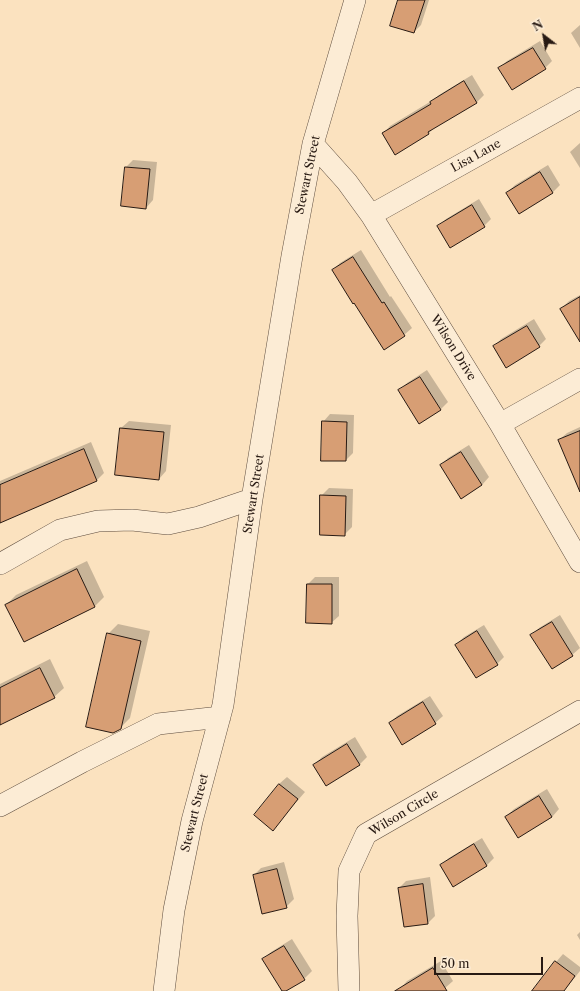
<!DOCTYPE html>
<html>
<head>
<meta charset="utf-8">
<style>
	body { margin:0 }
	#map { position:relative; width:580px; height:991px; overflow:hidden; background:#fbe2bf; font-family:"Libre Caslon Text",serif }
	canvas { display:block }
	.north { position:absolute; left:524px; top:16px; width:40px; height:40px; -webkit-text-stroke:3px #fcecd5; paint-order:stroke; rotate:329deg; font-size:11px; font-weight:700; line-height:16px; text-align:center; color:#281a13 }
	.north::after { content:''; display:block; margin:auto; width:14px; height:18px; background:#281a13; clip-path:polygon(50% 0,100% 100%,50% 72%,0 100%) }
	.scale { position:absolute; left:434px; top:957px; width:109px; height:18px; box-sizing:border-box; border:2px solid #281a13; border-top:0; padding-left:5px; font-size:12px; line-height:14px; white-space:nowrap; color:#281a13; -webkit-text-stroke:3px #fcecd5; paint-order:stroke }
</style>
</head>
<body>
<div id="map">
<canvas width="580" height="991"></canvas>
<div class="north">N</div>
<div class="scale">50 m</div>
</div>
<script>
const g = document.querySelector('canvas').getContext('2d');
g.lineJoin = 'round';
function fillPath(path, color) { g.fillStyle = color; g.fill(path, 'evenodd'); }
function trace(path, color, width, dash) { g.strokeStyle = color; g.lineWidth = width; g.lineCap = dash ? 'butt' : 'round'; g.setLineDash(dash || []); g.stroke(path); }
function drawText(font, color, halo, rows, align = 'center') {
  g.font = font + ' "Libre Caslon Text",serif'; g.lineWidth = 3.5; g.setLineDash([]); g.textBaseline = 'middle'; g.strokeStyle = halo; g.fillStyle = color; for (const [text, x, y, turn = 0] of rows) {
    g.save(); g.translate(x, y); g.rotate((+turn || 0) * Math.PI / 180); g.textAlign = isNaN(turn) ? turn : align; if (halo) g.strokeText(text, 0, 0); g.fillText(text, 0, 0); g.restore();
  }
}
const shadow = new Path2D(`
	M399,0H429L421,25L414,32Z
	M580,25V48L571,33Z
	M540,41L552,61L545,68H500L507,61Z
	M472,75L484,95L477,102L435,127L428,134H383L390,126L433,100L439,95Z
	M580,143V168L570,152Z
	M133,160L157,162L153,200L146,208L126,167Z
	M548,165L560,185L553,192L507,193L515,185Z
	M479,199L491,219L484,226H439L446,219Z
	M361,250L390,297L391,296L412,328L404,335L333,270L340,263Z
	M580,295V325L561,309L569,301Z
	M534,319L546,339L539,346L494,347L501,339Z
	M427,370L448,402L440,410L400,390L407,383Z
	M330,414L354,415L353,453L346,460H322L323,422Z
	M129,421L171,425L166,471L159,479L121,428Z
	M580,427V473L559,440L567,433Z
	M91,442L104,473L97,480L0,521V481Z
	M469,445L489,477L482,485L441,465L448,458Z
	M329,488L353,489L352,527L344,535L321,496Z
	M87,561L104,597L95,606L24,641L6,605L16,595Z
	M315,577H339V616L331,623L307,622L308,584Z
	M560,615L580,648L572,655L532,635L539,628Z
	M118,624L150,631L130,718L120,728L108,634Z
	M484,625L504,657L497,664L456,645L464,637Z
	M50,659L64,688L54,697L0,724V684Z
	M430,696L443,716L435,723H390L397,716Z
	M355,737L367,757L360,764L314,765L322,757Z
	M287,777L305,792L273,829L279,784Z
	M547,789L559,809L552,817H506L514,809Z
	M482,838L494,858L487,865L454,885L442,865L449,858Z
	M284,862L294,899L286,907L254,875L261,868Z
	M430,877L435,916L428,923L404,926L399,888L406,881Z
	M580,932V940L577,935Z
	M292,939L312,971L304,979L284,991L264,959L271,952Z
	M563,954L580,967V971L564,991H533L556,962Z
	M441,961L453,981L445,988L441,991H401L400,989L407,981Z`);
const building = new Path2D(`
	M398,0H425L414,33L390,26Z
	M533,48L546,69L512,90L498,68Z
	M464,81L477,103L428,132L429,134L395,155L382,133L431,104L430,102Z
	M125,167L150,169L146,209L121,206Z
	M540,172L553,193L519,214L506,193Z
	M472,205L485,227L450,248L437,226Z
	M353,257L382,303L384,302L405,336L384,350L354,303L353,304L332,270Z
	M580,297V342L560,309Z
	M527,326L540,347L506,368L493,346Z
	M420,377L441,410L419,424L398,390Z
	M322,421L347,422L346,461H321Z
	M120,428L164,432L159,480L115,475Z
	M580,431V492L558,440Z
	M84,449L97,481L0,523V485Z
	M461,452L482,485L461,499L440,465Z
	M320,495L346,496L345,536L320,535Z
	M77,569L95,607L24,642L5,605Z
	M307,584H332V624L306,623Z
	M552,622L573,656L552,669L530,635Z
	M477,631L498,665L476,678L455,645Z
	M107,633L141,641L121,729L113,733L86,727Z
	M40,668L55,698L0,725V688Z
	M423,702L436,724L402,745L389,723Z
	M347,744L360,765L326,786L313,765Z
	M279,784L298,799L273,831L254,815Z
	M539,796L552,817L518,838L505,817Z
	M474,844L487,866L453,887L440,865Z
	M277,869L287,908L262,914L253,875Z
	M423,884L428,924L404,927L398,888Z
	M284,946L305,980L286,991H282L262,959Z
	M555,961L575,976L564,991H532Z
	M433,968L447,991H395Z`);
const minor = new Path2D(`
	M313,144L347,182L371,215L500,424L580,562
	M371,215L580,98
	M500,424L580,379
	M0,564L60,530L98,521L132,520L168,524L199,517L252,499
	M0,806L82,762L158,724L220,717
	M164,991L174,910L192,821L223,705L252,499L292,256L313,144L355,0
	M349,991L347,916L349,871L366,834L580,711`);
const streetNames = [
	["Lisa Lane",476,156,-29],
	["Stewart Street",308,175,-78],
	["Wilson Drive",453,348,58],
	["Stewart Street",254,494,-81],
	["Stewart Street",195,813,-76],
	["Wilson Circle",404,813,-31]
];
fillPath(shadow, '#0003');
fillPath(building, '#d79e74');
trace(building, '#281a13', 1);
trace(minor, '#5d4c3e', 22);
trace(minor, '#fcecd5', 21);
drawText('12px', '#281a13', '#fcecd5', streetNames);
</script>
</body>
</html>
